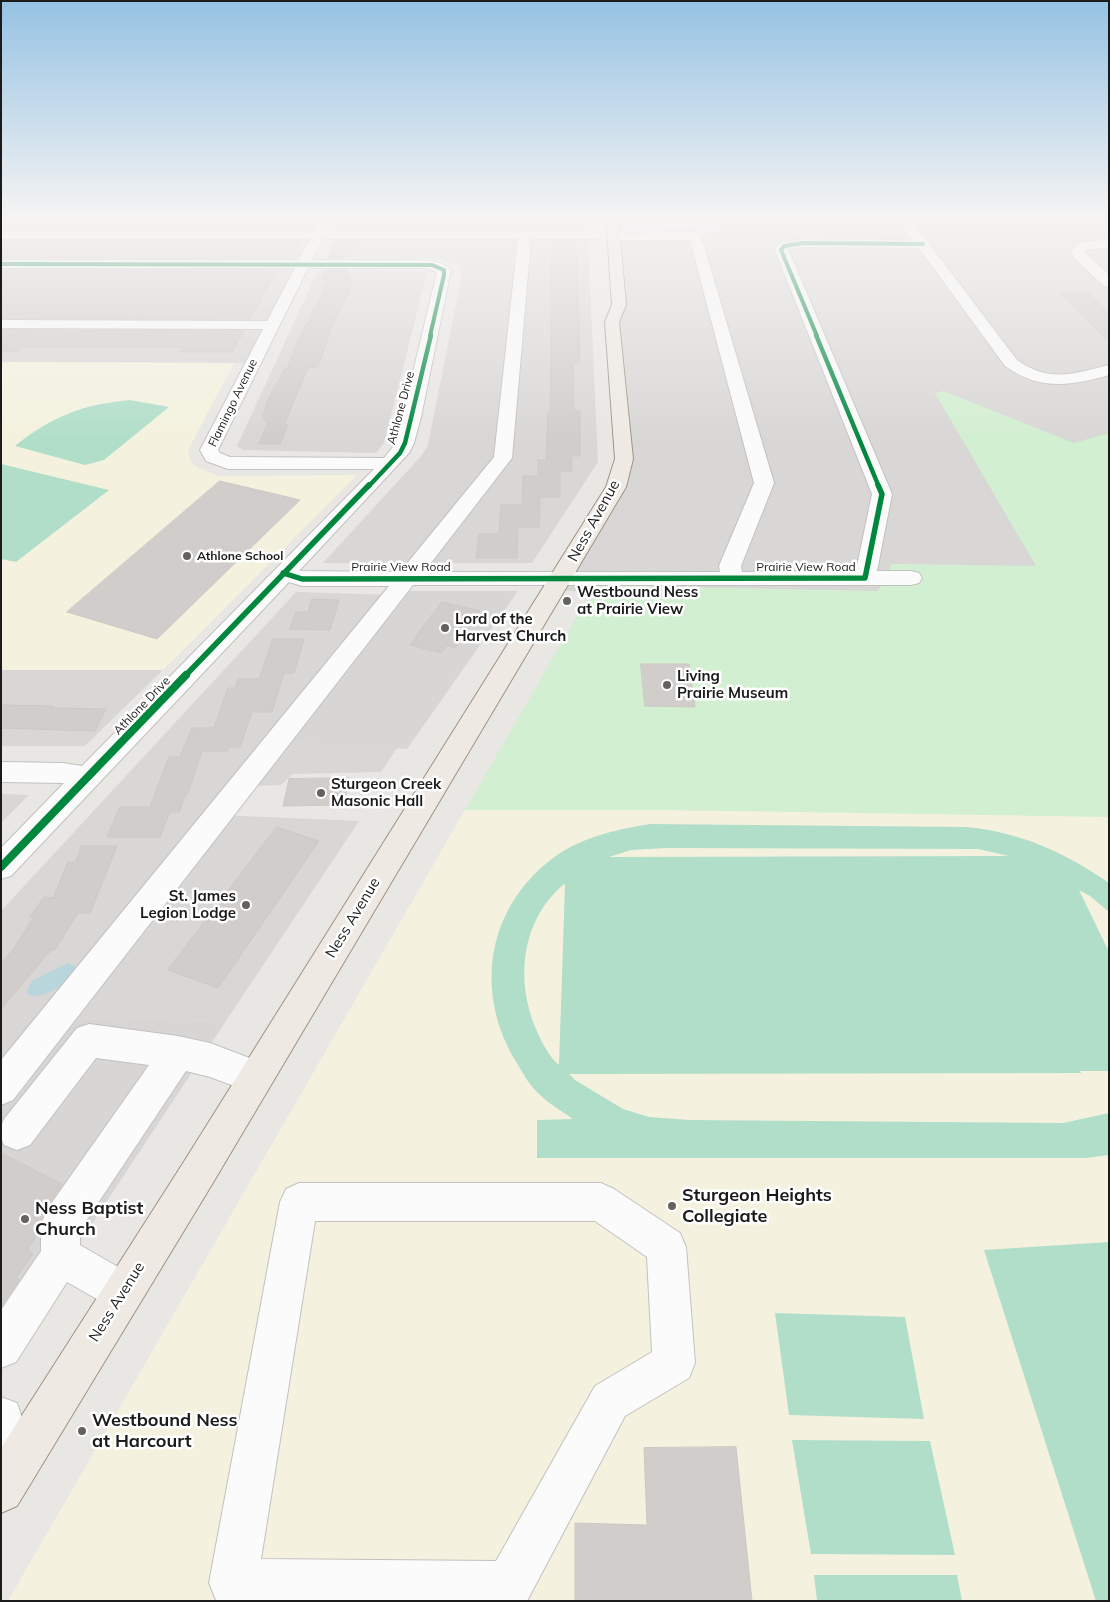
<!DOCTYPE html>
<html>
<head>
<meta charset="utf-8">
<style>
	body { margin:0 }
	#map { position:relative; width:1110px; height:1602px; overflow:hidden; background:#e9e7e4; font-family:Mulish,sans-serif }
	canvas { display:block }
	.frame { position:absolute; inset:0; border:2px solid #1b1b1b; pointer-events:none }
</style>
</head>
<body>
<div id="map">
<canvas width="1110" height="1602"></canvas>
<div class="frame"></div>
</div>
<script>
const g = document.querySelector('canvas').getContext('2d');
g.lineJoin = 'round';
function fillPath(path, color) { g.fillStyle = color; g.fill(path, 'evenodd'); }
function trace(path, color, width, dash) { g.strokeStyle = color; g.lineWidth = width; g.lineCap = dash ? 'butt' : 'round'; g.setLineDash(dash || []); g.stroke(path); }
function drawText(font, color, halo, rows, align = 'center') {
  g.font = font + ' Mulish,sans-serif'; g.lineWidth = 5; g.setLineDash([]); g.textBaseline = 'middle'; g.strokeStyle = halo; g.fillStyle = color; for (const [text, x, y, turn = 0] of rows) {
    g.save(); g.translate(x, y); g.rotate((+turn || 0) * Math.PI / 180); g.textAlign = isNaN(turn) ? turn : align; if (halo) g.strokeText(text, 0, 0); g.fillText(text, 0, 0); g.restore();
  }
}
const residential = new Path2D(`
	M1,216H328L252,363L1,362Z
	M344,216L587,218L598,462L532,563H323L422,455L428,445L461,278V270L458,265L437,258H326Z
	M738,216H1109V433L1037,567L891,564L888,593L589,592L552,590L616,487L614,236L708,233L739,220Z
	M318,270L417,271L427,273L384,443L376,453L243,450L237,446Z
	M296,592L395,595L218,815L359,821L226,1021L58,1018L1,1088V911Z
	M372,633L442,681L381,772L293,774L281,785L255,786Z
	M1,670H163L85,746H1Z
	M1,794L29,795L1,823Z`);
const industrial = new Path2D(`
	M612,216H738L739,220L708,233L695,236H614Z`);
const education = new Path2D(`
	M1,362L234,363L188,450L190,460L196,467L219,476L357,475L163,670H1Z
	M465,810L1109,811V1601H8Z`);
const religious = new Path2D(`
	M398,591H518L407,749L277,741Z
	M66,1018L226,1021L1,1361V1099Z`);
const park = new Path2D(`
	M943,391L1074,443L1109,433V817L668,810H465L595,585L877,591L889,575L891,564L1036,566L935,393Z`);
const pitch = new Path2D(`
	M130,400L169,407L104,460L85,465L15,446C53,416 81,405 130,400Z
	M1,464L109,490L16,562L1,559Z
	M650,824L966,827C1019,832 1065,852 1109,883V912L1090,896L1079,890L1109,952V1071H1080L1081,1073L569,1074L575,1080L623,1109L649,1117L689,1120L1063,1123L1109,1113V1155L1086,1158H537V1120L573,1119C562,1111 549,1104 539,1094C530,1086 523,1074 517,1063C475,996 485,913 548,862C577,838 614,830 650,824ZM666,848L978,849L1009,856L609,857L631,850ZM564,884L565,885L559,1065C549,1057 541,1041 536,1029C515,980 521,920 564,884Z
	M1109,1242V1601H1096L984,1250Z
	M775,1313L905,1317L924,1419L789,1415Z
	M792,1440L930,1441L955,1555L811,1554Z
	M814,1575H957L962,1601H817Z`);
const water = new Path2D(`
	M68,963L76,967C74,981 41,1002 28,994L27,991L32,981Z`);
const building = new Path2D(`
	M20,217L119,218H313L307,229H1V219Z
	M346,218H367L361,229H341Z
	M552,218H575L576,229H552Z
	M1,241H300L292,255H284L283,258H1Z
	M337,241H355L347,258H330Z
	M552,241H576L580,355L579,363H573L574,411H580V456H571L572,471H560V497H540L539,527H518L517,558H476L479,534H499L501,505H522L523,476H538V460H546L548,411H550Z
	M1,270H277L250,319L1,318Z
	M326,270H348L352,285L333,324L318,367L308,368L284,425H288L280,444H259L267,425H268L263,417L267,401L285,369H287L299,338L307,323H309L313,308H315L327,281L323,279Z
	M1061,293H1088L1109,313V342Z
	M1,330L244,331L232,352H179L182,347H21L17,352L1,351Z
	M220,481L300,500L157,639L67,612Z
	M312,599L339,600L330,630L290,629L296,612H308Z
	M442,602L480,611L455,648L447,645L441,653L410,645Z
	M273,639H304L294,673H284L272,712H252L240,747H229L228,751H202L188,793H186L179,812H170L160,837H107L120,807H150L169,757H180L192,728H214L228,688H235L238,679H259Z
	M641,664H689L695,707L645,706Z
	M1,705L54,706L53,708L106,709L95,731L1,728Z
	M349,778L344,805L283,806L289,779Z
	M277,827L319,841L218,988L168,970Z
	M82,846H117L90,913H78L55,950H51L1,1009V963L12,951L34,917H30L44,897L53,898L68,862H75Z
	M1,1153L62,1184L44,1210L39,1224V1232L27,1250L33,1254L16,1278L19,1280L1,1306Z
	M736,1447L752,1601H575V1523L647,1525L644,1448Z`);
const minor = new Path2D(`
	M322,216H334L326,231H596L602,235L596,239H531L512,458L424,572H720L719,566L754,483L690,240H614L610,239L608,236L610,233L695,232L701,236L774,483L741,566L742,572L856,571L872,494L775,250L779,243L803,239L913,240L896,216H908L1017,360C1049,383 1073,374 1109,365V375C1070,386 1040,391 1005,366L919,248L803,247L788,249L892,494L877,571H911L919,573L922,578L919,583L911,585H413L13,1100L1,1105V1060L389,586H302L289,582L11,876L1,879V848L64,783L1,782V762L63,763L82,766L374,469H228L206,461L200,450L263,329L1,328V320L267,321L295,268H1V260H299L310,239H1V231H314ZM323,239H518L494,457L400,572L299,571L409,453L414,443L421,417L451,270C445,263 434,261 425,260H312ZM308,268H425L437,272L396,443L384,458L230,457L220,453L218,450Z
	M1109,240V248L1089,249L1084,252L1109,275V287L1104,286L1073,257L1071,251L1081,242Z
	M89,1024L178,1036L210,1043L268,1065L273,1077L268,1089L256,1094L210,1077L186,1071L80,1230V1245L137,1278L143,1292L137,1306L123,1312L109,1306L67,1282L16,1362L1,1368V1310L41,1251V1225L46,1211L149,1065L96,1058L30,1145L17,1150L4,1145C0,1136 0,1128 4,1119L77,1028Z
	M299,1183H601L614,1189L680,1233L686,1247L695,1363L689,1378L625,1416L527,1601L216,1600L209,1583L280,1202L286,1189ZM315,1221H595L647,1257L652,1352L595,1386L496,1561L261,1559Z
	M1,1397L17,1403L38,1467L31,1483L15,1490L1,1484Z`);
const major = new Path2D(`
	M606,216H618L626,305L619,322L633,459L626,487L211,1186L17,1506L1,1513V1448L185,1160L606,487L615,459L605,322L612,305Z`);
const cyclewayFar3 = new Path2D(`
	M1,264L432,265L444,270V275L430,336
	M817,336L781,250L784,246L803,243L923,244`);
const cyclewayFar2 = new Path2D(`
	M816,335L879,487
	M368,487L400,453L405,443L431,335`);
const cyclewayFar1 = new Path2D(`
	M283,573L302,579L865,578L882,494L878,485
	M184,677L369,485`);
const cycleway = new Path2D(`
	M1,867L186,675`);
const markers = [
	[187,556,5,"#636261"],
	[567,601,5,"#636261"],
	[445,628,5,"#636261"],
	[667,685,5,"#636261"],
	[321,793,5,"#636261"],
	[246,905,5,"#636261"],
	[672,1206,5,"#636261"],
	[25,1219,5,"#636261"],
	[82,1431,5,"#636261"]
];
const farStreetnames = [
	["Flamingo Avenue",233,403,-64],
	["Athlone Drive",401,408,-75],
	["Prairie View Road",401,567],
	["Prairie View Road",806,567],
	["Athlone Drive",142,706,-46]
];
const farPoinames = [
	["Athlone School",197,556]
];
const streetNames = [
	["Ness Avenue",594,521,-61],
	["Ness Avenue",353,918,-59],
	["Ness Avenue",117,1302,-58]
];
const poiNames = [
	["Westbound Ness",577,592],
	["at Prairie View",577,609],
	["Lord of the",455,619],
	["Harvest Church",455,636],
	["Living",677,676],
	["Prairie Museum",677,693],
	["Sturgeon Creek",331,784],
	["Masonic Hall",331,801],
	["St. James",236,896,"right"],
	["Legion Lodge",236,913,"right"]
];
const nearPoinames = [
	["Sturgeon Heights",682,1196],
	["Collegiate",682,1217],
	["Ness Baptist",35,1209],
	["Church",35,1230],
	["Westbound Ness",92,1421],
	["at Harcourt",92,1442]
];
fillPath(residential, '#d8d7d5');
fillPath(industrial, '#e7dce3');
fillPath(education, '#f4f2de');
fillPath(religious, '#d7d6d5');
fillPath(park, '#d2efd1');
fillPath(pitch, '#b0dec9');
fillPath(water, '#b8d6dc');
fillPath(building, '#d0cdcb');
trace(building, '#ccc9c5', 1);
trace(minor, '#c2c1c0', 2);
trace(major, '#9d9383', 2);
fillPath(minor, '#fcfbfb');
fillPath(major, '#eee9e3');
trace(cyclewayFar3, '#00873e', 4);
trace(cyclewayFar2, '#00873e', 4.5);
trace(cyclewayFar1, '#00873e', 5.5);
trace(cycleway, '#00873e', 8);
const sky = g.createLinearGradient(0, 0, 0, 441);
sky.addColorStop(0, '#95c2e3');
sky.addColorStop(0.49, '#f5f4f3');
sky.addColorStop(1, '#f5f4f300');
g.fillStyle = sky;
g.fillRect(0, 0, 1110, 441);
for (const [x, y, r, color] of markers) { const dot = new Path2D(); dot.arc(x, y, r, 0, 2 * Math.PI); g.fillStyle = color; g.fill(dot); trace(dot, '#fff', 2); }
drawText('12px', '#1b1b1b', '#fff', farStreetnames);
drawText('bold 12px', '#1b1b1b', '#fff', farPoinames, 'left');
drawText('15px', '#1b1b1b', '#fff', streetNames);
drawText('bold 15px', '#1b1b1b', '#fff', poiNames, 'left');
drawText('bold 18px', '#1b1b1b', '#fff', nearPoinames, 'left');
</script>
</body>
</html>
